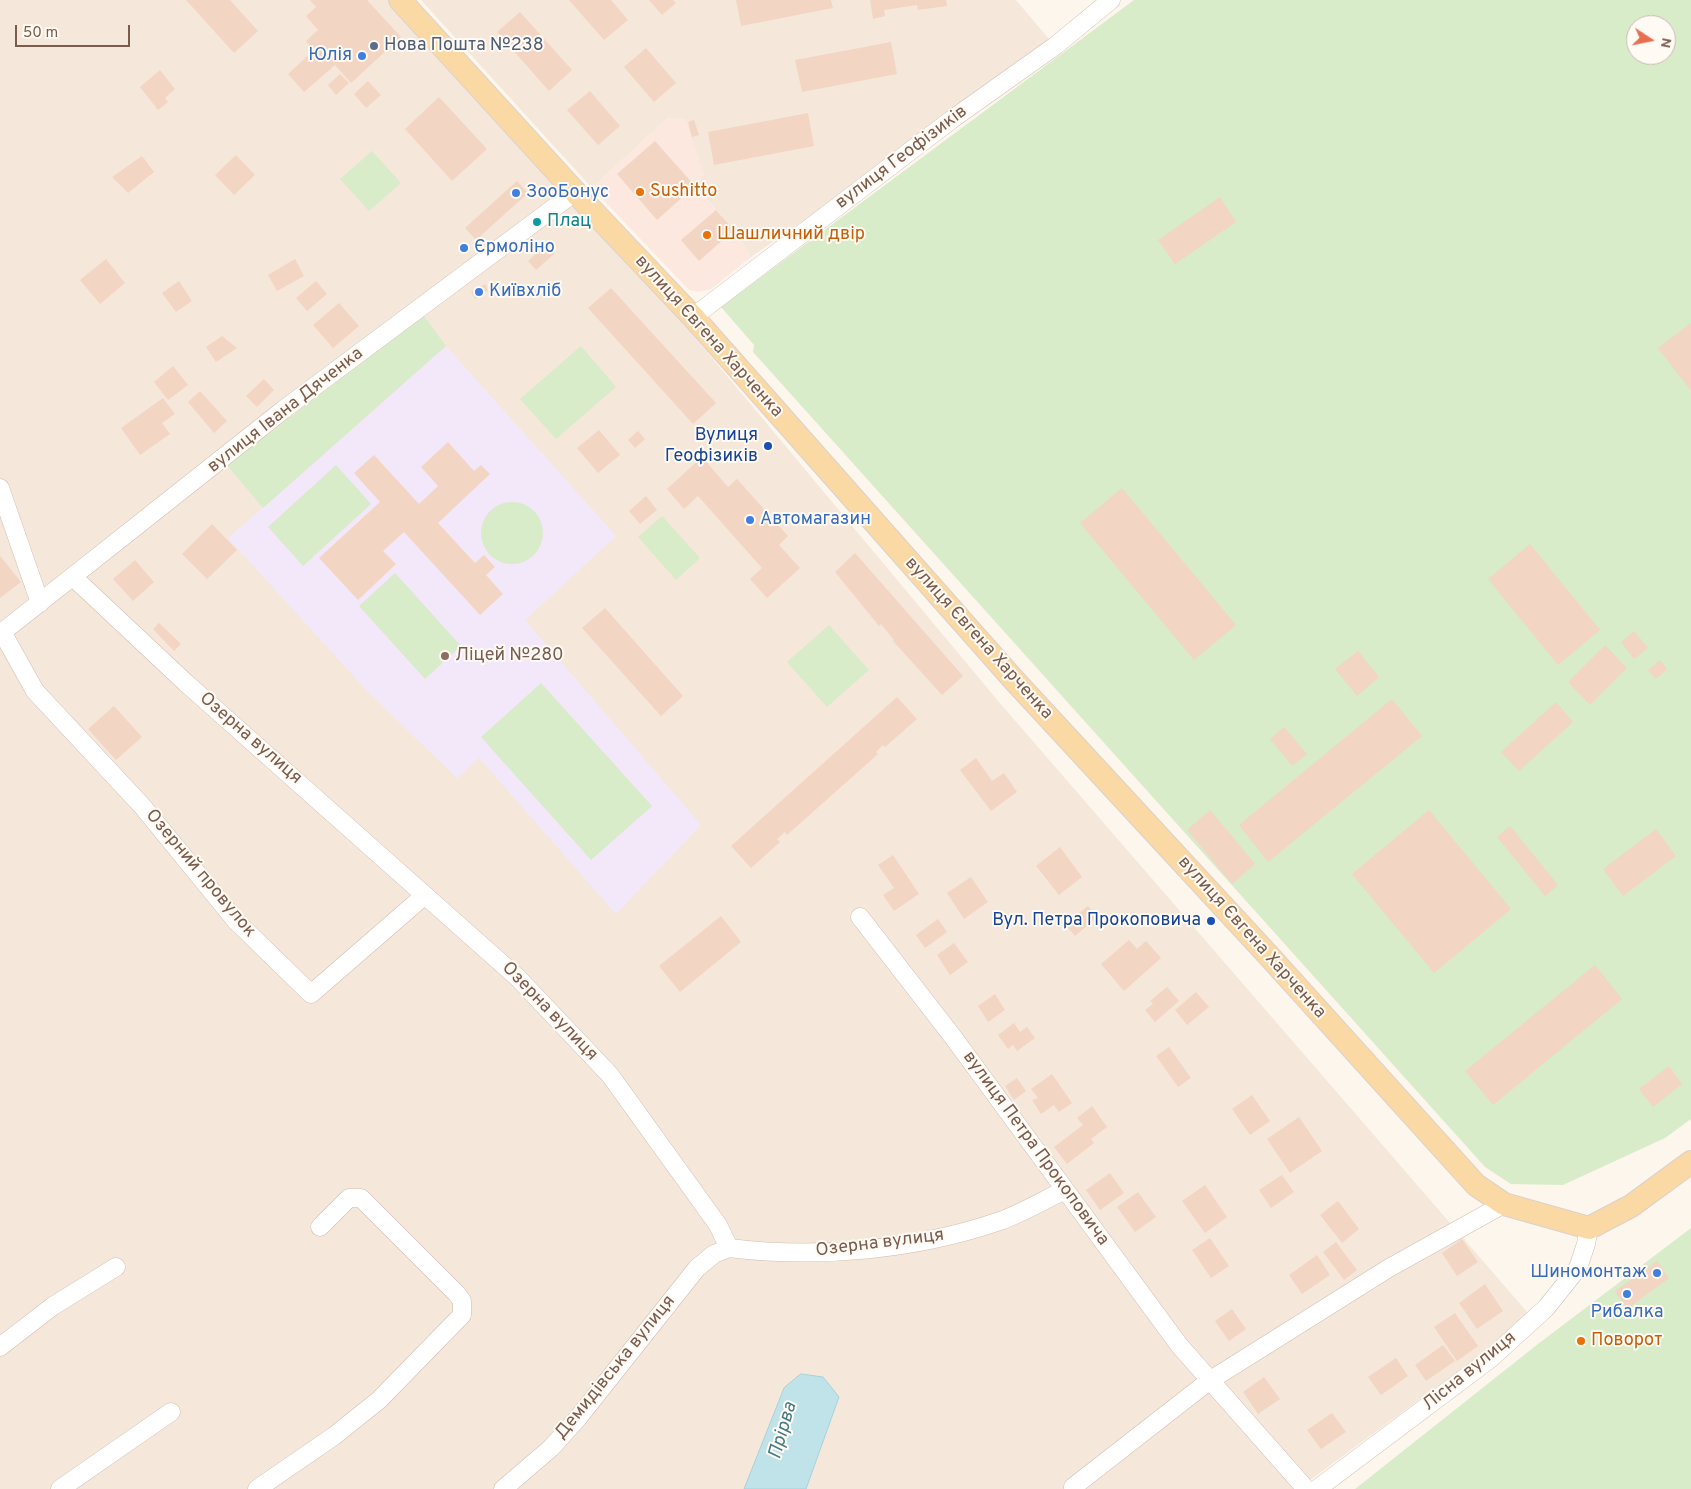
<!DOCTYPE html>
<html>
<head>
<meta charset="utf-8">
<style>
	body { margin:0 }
	#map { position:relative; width:1691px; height:1489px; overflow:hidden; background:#fdf6ec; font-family:Overpass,sans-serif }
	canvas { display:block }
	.north { position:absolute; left:1626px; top:15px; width:50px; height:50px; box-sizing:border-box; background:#fffaf3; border:1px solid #cabbb1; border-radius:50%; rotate:101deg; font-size:14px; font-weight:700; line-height:20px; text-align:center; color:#7a5c4d }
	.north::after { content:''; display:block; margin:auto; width:18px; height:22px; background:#e76f51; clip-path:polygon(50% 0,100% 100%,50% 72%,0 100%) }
	.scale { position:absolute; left:15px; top:25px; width:115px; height:22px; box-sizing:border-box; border:2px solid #7a5c4d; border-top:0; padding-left:6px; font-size:15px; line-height:18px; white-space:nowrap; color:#7a5c4d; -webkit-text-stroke:4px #fffaf3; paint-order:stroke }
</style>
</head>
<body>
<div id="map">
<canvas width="1691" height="1489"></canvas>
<div class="north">N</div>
<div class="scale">50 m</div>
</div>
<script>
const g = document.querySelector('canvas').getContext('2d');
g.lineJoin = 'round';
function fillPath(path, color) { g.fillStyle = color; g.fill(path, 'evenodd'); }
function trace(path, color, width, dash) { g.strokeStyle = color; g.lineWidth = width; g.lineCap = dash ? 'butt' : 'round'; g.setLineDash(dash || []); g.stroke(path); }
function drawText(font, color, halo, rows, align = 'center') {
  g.font = font + ' Overpass,sans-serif'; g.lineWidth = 4; g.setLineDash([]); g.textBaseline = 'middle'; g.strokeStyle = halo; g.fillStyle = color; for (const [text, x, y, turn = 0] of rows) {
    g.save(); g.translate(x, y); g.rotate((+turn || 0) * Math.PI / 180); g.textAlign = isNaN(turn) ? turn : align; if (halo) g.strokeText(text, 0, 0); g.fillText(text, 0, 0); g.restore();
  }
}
const residential = new Path2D(`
	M0,0H390L617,244L999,702L1528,1313L1480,1355L1298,1489H0Z
	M421,0H1016L1055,46L751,257L734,230L695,186L668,118L592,188Z`);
const commercial = new Path2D(`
	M668,118L685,119L704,175L695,186L734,230L751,257L711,289L698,292L689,290L592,188Z`);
const education = new Path2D(`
	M446,346L616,536L525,620L701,825L616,914L479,758L457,778L368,692L228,538Z`);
const green = new Path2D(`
	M1134,0H1691V1119L1665,1138L1563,1185L1511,1184L1485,1167L753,352L754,345L721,307ZM1636,25H1666V55H1636Z
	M372,151L401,183L369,211L340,179Z
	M424,316L446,346L263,508L227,465Z
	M581,346L616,387L556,439L520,399Z
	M336,465L371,504L303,566L268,527Z
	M481 533a31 31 0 1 1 62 0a31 31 0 1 1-62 0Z
	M662,516L700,558L676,580L638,537Z
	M395,573L461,646L425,679L359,606Z
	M829,625L869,670L827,707L787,662Z
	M541,683L652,806L591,860L481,737Z
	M1691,1228V1489H1355L1538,1344Z`);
const water = new Path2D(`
	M801,1374L823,1377L839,1397L806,1489H744L784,1388Z`);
const building = new Path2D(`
	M186,0H230L258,31L234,53Z
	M310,0H367L401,37L351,83L335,65L304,92L288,74L314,50L306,41L318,30L306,16L316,7Z
	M569,0H611L628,20L604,40Z
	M649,0H673L676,3L662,15Z
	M736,0H831L833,8L741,26Z
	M870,0H946L947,6L918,10L917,5L884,10L885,16L873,19Z
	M520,12L572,70L549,91L497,32Z
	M891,42L897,74L802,92L795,60Z
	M646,48L676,83L654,102L624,67Z
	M160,70L175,89L165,98L168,102L158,110L140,87Z
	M340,74L349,83L336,95L328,85Z
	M368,81L381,95L366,108L354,94Z
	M590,91L620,126L598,145L567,110Z
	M439,97L487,149L452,181L405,129Z
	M808,113L814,146L714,165L708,132Z
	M694,120L699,135L692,137L688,122Z
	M655,141L695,186L657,220L617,174Z
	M236,155L255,175L234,195L215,175Z
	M142,156L154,172L128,193L112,177Z
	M517,181L528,193L476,240L465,228Z
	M1220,197L1236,222L1175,264L1158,240Z
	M716,210L734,230L699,261L681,240Z
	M546,245L554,254L536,270L528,261Z
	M106,259L125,283L100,304L80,280Z
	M295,259L304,276L277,291L268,275Z
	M179,281L192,301L176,312L162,293Z
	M316,281L327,294L307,311L296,298Z
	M485,284L488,290L475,299L471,292Z
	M611,288L716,403L693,424L588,308Z
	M339,303L359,326L333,348L313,325Z
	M1691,323V391L1658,348Z
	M222,336L237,348L216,362L206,347Z
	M173,366L188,385L168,400L154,382Z
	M264,379L274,390L257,407L246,396Z
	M200,391L227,421L214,433L188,402Z
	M163,398L175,414L162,423L170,434L140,455L121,428Z
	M599,430L620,455L598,473L577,448Z
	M638,431L645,439L635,448L628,440Z
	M448,442L474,471L481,465L490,474L438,523L475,563L484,555L495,567L486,575L503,594L480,615L404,532L383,551L396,564L358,600L319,558L380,502L354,473L374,455L419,504L438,486L421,467Z
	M702,457L728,487L737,479L788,536L779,545L800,568L767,598L750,579L762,568L698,496L684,509L667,489Z
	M1122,488L1236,625L1194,660L1080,523Z
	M646,496L657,510L640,524L629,511Z
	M212,524L237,550L207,579L182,554Z
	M1530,544L1600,630L1558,665L1488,579Z
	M855,553L963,676L942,695L893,641L894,640L881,624L879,626L835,572Z
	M0,556L21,582L0,598Z
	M135,560L154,582L133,601L113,579Z
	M605,608L683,696L661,716L582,628Z
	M159,623L181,644L174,651L153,629Z
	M1634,631L1648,648L1634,659L1621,642Z
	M1605,645L1627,668L1590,705L1568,682Z
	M1358,651L1379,677L1357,696L1335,669Z
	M1660,660L1667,669L1656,679L1648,670Z
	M897,697L917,719L885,747L883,745L876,752L878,754L787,835L785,832L777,839L780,842L751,868L731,846Z
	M1392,699L1422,736L1268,862L1239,825Z
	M1556,702L1573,722L1519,771L1501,752Z
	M114,706L142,737L116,760L88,729Z
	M1284,727L1307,754L1292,766L1270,739Z
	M976,758L992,781L1004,773L1017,792L991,811L960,770Z
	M1210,810L1255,864L1232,884L1187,830Z
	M1429,810L1511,909L1434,973L1352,874Z
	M1510,826L1558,885L1545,896L1497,837Z
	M1656,829L1676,856L1623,896L1603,869Z
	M1060,847L1082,877L1059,895L1036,866Z
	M893,855L919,894L894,911L883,895L894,888L878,865Z
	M971,877L988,902L964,919L947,893Z
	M1088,906L1097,917L1075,936L1065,924Z
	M721,916L741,942L680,992L659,966Z
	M938,919L947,932L925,948L916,935Z
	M1129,940L1137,949L1146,941L1161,958L1124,991L1101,964Z
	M954,943L968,962L950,975L937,955Z
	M1595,965L1622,999L1493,1105L1465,1071Z
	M1167,987L1179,1001L1155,1022L1145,1010L1153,1004L1150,1001Z
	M1196,992L1209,1007L1187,1025L1175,1010Z
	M995,994L1005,1010L988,1022L978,1006Z
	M1014,1023L1020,1032L1027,1027L1035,1038L1017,1051L1013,1045L1008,1049L998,1035Z
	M1169,1047L1191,1078L1178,1087L1156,1056Z
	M1669,1066L1682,1084L1653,1107L1639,1089Z
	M1052,1074L1072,1103L1059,1112L1054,1105L1041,1114L1032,1100L1038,1098L1031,1089Z
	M1017,1078L1026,1091L1014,1100L1005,1086Z
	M1252,1095L1270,1121L1250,1135L1232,1109Z
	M1092,1106L1107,1127L1091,1139L1094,1143L1067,1164L1054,1147L1083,1125L1077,1118Z
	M1299,1117L1322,1151L1290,1173L1267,1139Z
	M1110,1173L1124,1193L1100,1210L1086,1190Z
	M1282,1175L1294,1192L1271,1208L1259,1190Z
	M1205,1185L1227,1217L1205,1233L1182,1201Z
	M1138,1192L1156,1217L1135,1232L1117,1207Z
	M1338,1201L1359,1229L1342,1243L1320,1215Z
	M1210,1238L1229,1266L1211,1278L1192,1250Z
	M1462,1239L1478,1262L1457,1276L1442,1253Z
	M1336,1242L1357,1270L1344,1280L1323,1252Z
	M1317,1255L1330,1275L1302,1294L1289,1275Z
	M1657,1261L1669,1278L1627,1309L1615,1291Z
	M1485,1284L1503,1311L1477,1329L1459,1303Z
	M1232,1309L1246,1329L1229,1341L1215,1321Z
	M1455,1313L1478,1346L1457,1361L1434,1327Z
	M1443,1345L1455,1361L1426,1381L1415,1365Z
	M1396,1358L1408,1376L1381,1395L1368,1377Z
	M1264,1377L1280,1399L1258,1414L1243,1392Z
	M1332,1413L1346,1432L1321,1449L1307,1430Z`);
const minor = new Path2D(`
	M693,317L951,120L1055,46L1111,0
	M0,488L40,603
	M73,577L186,683L518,978L610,1075L718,1225L729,1248C818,1259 915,1250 1000,1221C1022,1213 1044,1200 1065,1190
	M2,632L35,691L143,807L236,921L311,994L425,895
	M0,634L283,410L575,192
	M860,917L953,1037L1179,1345L1306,1489
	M0,1347L53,1306L116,1267
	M1073,1487L1209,1381L1389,1268L1504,1204
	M60,1489L171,1412
	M257,1489L334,1436L379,1400L462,1315V1301L457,1294L361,1198H349L320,1227
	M503,1489L551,1448L578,1418L697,1268L714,1254L729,1248
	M1317,1489L1490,1359L1546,1308L1578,1268L1586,1244L1589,1228`);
const major = new Path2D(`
	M400,0L588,206L693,317L1013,679L1269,956L1476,1185L1504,1204L1589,1228L1631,1206L1691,1162`);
const markers = [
	[374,46,5,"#5c6f8a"],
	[362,56,5,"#3f7fe0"],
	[640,192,5,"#e8710a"],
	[516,193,5,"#3f7fe0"],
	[537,222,5,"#0f9aa8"],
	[707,235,5,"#e8710a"],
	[464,248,5,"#3f7fe0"],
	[479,292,5,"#3f7fe0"],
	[768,446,5,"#1a4fb4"],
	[750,520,5,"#3f7fe0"],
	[445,656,5,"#8d6e63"],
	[1211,921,5,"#1a4fb4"],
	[1657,1273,5,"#3f7fe0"],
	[1627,1294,5,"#3f7fe0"],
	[1581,1341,5,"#e8710a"]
];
const serviceNames = [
	["Нова Пошта №238",384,46]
];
const shopNames = [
	["Юлія",352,56,"right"],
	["ЗооБонус",526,193],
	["Єрмоліно",474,248],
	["Київхліб",489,292],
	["Автомагазин",760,520],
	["Шиномонтаж",1647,1273,"right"],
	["Рибалка",1627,1313,"center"]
];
const streetNames = [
	["вулиця Геофізиків",902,158,-37],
	["вулиця Євгена Харченка",708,337,48],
	["вулиця Івана Дяченка",286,411,-38],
	["вулиця Євгена Харченка",978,639,48],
	["Озерна вулиця",250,739,41],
	["Озерний провулок",200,874,50],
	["вулиця Євгена Харченка",1251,938,48],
	["Озерна вулиця",549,1012,46],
	["вулиця Петра Прокоповича",1035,1149,54],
	["Озерна вулиця",880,1244,-7],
	["Демидівська вулиця",616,1368,-51],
	["Лісна вулиця",1470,1372,-39]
];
const foodNames = [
	["Sushitto",650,192],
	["Шашличний двір",717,235],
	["Поворот",1591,1341]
];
const cultureNames = [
	["Плац",547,222]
];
const transitNames = [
	["Вулиця",758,436],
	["Геофізиків",758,457],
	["Вул. Петра Прокоповича",1201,921]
];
const educationNames = [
	["Ліцей №280",455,656]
];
const waterNames = [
	["Прірва",784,1431,-74]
];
fillPath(residential, '#f5e8da');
fillPath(commercial, '#fde8e0');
fillPath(education, '#f3e8fa');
fillPath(green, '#d8ecc9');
fillPath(water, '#bfe3e8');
trace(water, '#a5d3da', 1);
fillPath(building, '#f3d5c3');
trace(minor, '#d1beb0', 19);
trace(major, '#dad1cd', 24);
trace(minor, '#fff', 18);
trace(major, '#fbd9a5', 22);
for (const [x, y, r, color] of markers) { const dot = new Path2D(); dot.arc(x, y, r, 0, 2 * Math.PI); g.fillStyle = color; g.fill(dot); trace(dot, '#fffaf3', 2); }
drawText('18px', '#4e5e75', '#fffaf3', serviceNames, 'left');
drawText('18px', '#366cbe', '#fffaf3', shopNames, 'left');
drawText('18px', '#7a5c4d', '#fffaf3', streetNames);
drawText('18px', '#c56008', '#fffaf3', foodNames, 'left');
drawText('18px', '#0d838f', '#fffaf3', cultureNames, 'left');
drawText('18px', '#164399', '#fffaf3', transitNames, 'right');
drawText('18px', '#785e54', '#fffaf3', educationNames, 'left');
drawText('italic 19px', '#437c86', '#fffaf3', waterNames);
</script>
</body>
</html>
